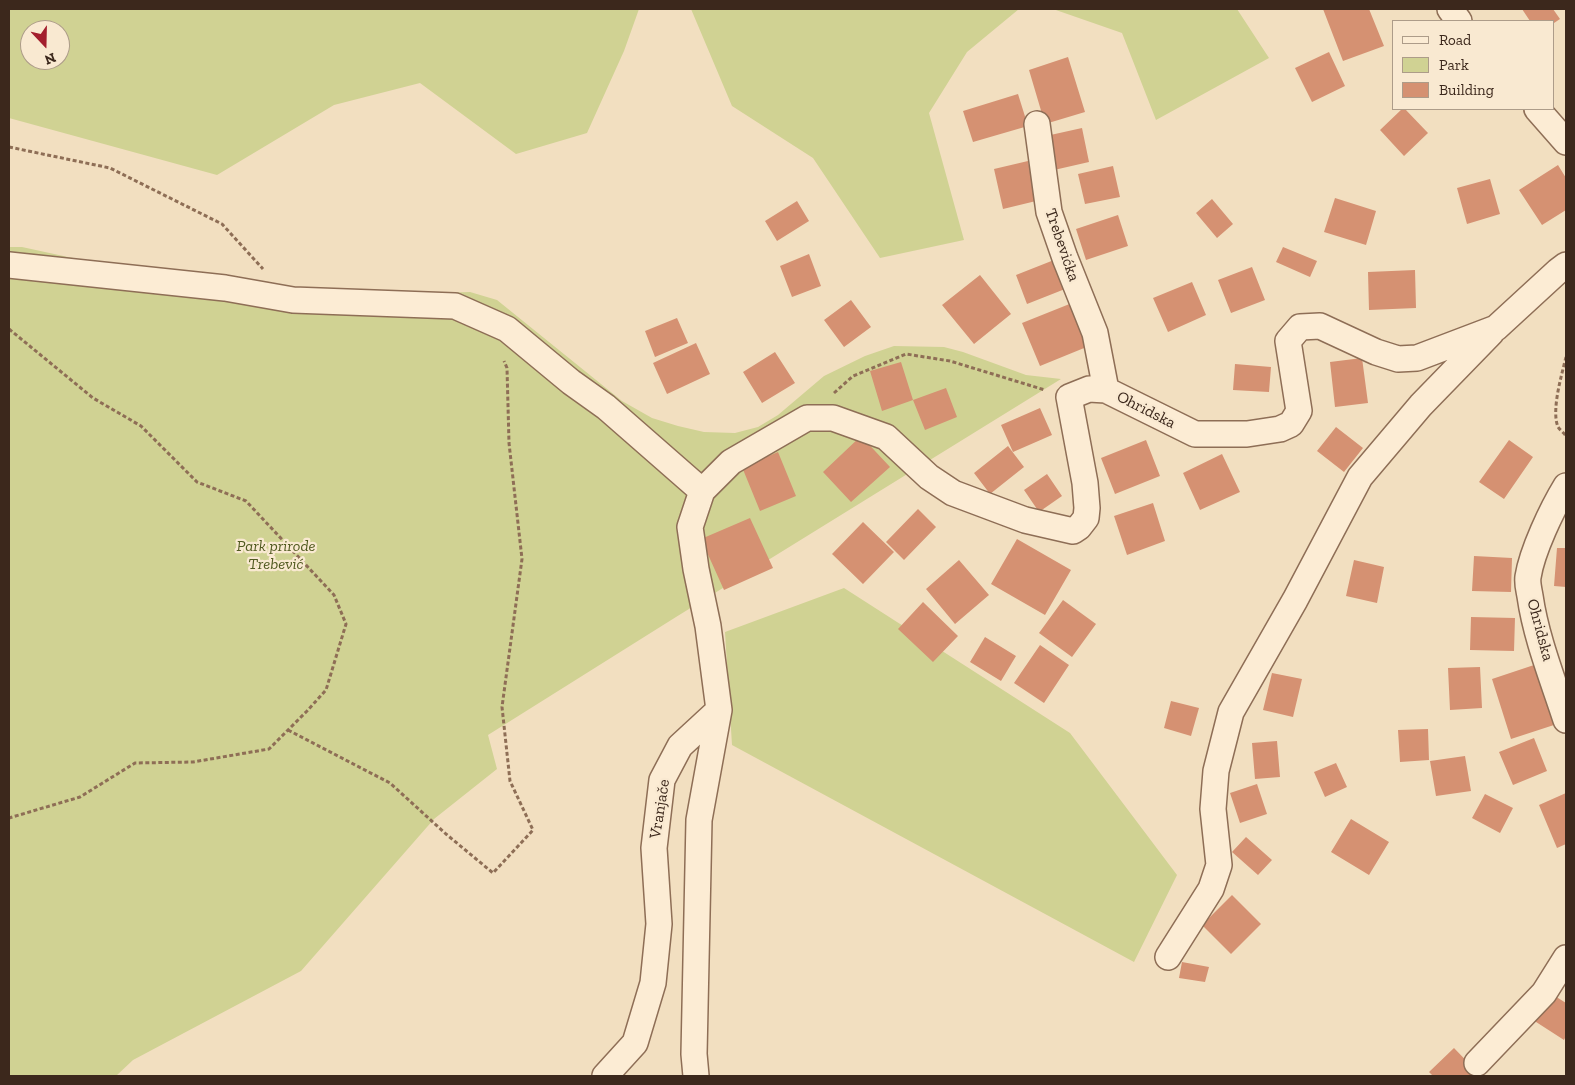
<!DOCTYPE html>
<html>
<head>
<meta charset="utf-8">
<style>
	body { margin:0 }
	#map { position:relative; width:1575px; height:1085px; overflow:hidden; background:#f2dfc0; font-family:"Zilla Slab",serif }
	canvas { display:block }
	.frame { position:absolute; inset:0; border:10px solid #3c281c; pointer-events:none }
	.legend { position:absolute; left:1392px; top:20px; width:162px; height:90px; box-sizing:border-box; background:#f9e9d1; border:1px solid #ad9c89; margin:0; padding:6px 9px; list-style:none; font-size:15px; color:#3c281c }
	.legend li { display:flex; align-items:center; gap:10px; height:25px }
	.legend b { width:25px; border:1px solid #ad9c89 }
	.north { position:absolute; left:20px; top:20px; width:50px; height:50px; box-sizing:border-box; background:#f9e9d1; border:1px solid #ad9c89; border-radius:50%; rotate:159deg; font-size:14px; font-weight:700; line-height:20px; text-align:center; color:#3c281c }
	.north::after { content:''; display:block; margin:auto; width:18px; height:22px; background:#a31f2d; clip-path:polygon(50% 0,100% 100%,50% 72%,0 100%) }
</style>
</head>
<body>
<div id="map">
<canvas width="1575" height="1085"></canvas>
<div class="frame"></div>
<ul class="legend">
<li><b style="height:6px;background:#fcecd4"></b>Road</li>
<li><b style="height:14px;background:#d0d293"></b>Park</li>
<li><b style="height:14px;background:#d59172"></b>Building</li>
</ul>
<div class="north">N</div>
</div>
<script>
const g = document.querySelector('canvas').getContext('2d');
g.lineJoin = 'round';
function fillPath(path, color) { g.fillStyle = color; g.fill(path, 'evenodd'); }
function trace(path, color, width, dash) { g.strokeStyle = color; g.lineWidth = width; g.lineCap = dash ? 'butt' : 'round'; g.setLineDash(dash || []); g.stroke(path); }
function drawText(font, color, halo, rows, align = 'center') {
  g.font = font + ' "Zilla Slab",serif'; g.lineWidth = 4.5; g.setLineDash([]); g.textBaseline = 'middle'; g.strokeStyle = halo; g.fillStyle = color; for (const [text, x, y, turn = 0] of rows) {
    g.save(); g.translate(x, y); g.rotate((+turn || 0) * Math.PI / 180); g.textAlign = isNaN(turn) ? turn : align; if (halo) g.strokeText(text, 0, 0); g.fillText(text, 0, 0); g.restore();
  }
}
const green = new Path2D(`
	M9,9H639L624,51L587,133L516,154L420,83L334,105L217,175L9,118ZM30,30H60V60H30Z
	M691,9H1019L967,52L929,113L964,240L880,258L813,158L732,106Z
	M1053,9H1237L1269,58L1156,120L1122,33Z
	M9,247H22L100,264L264,288L381,295L470,292L497,300L622,401L652,418L678,426L704,432L735,433L758,427L778,415L824,376L865,356L894,346L944,347L963,352L1026,375L1061,379L676,617L488,735L497,769L434,819L301,971L133,1060L116,1076H9Z
	M844,588L1070,733L1177,875L1134,962L732,745L725,632Z`);
const building = new Path2D(`
	M1323,9H1369L1384,46L1343,61Z
	M1522,9H1553L1560,19L1554,23V21H1530Z
	M1329,52L1345,86L1312,102L1295,68Z
	M1068,57L1085,112L1045,124L1029,70Z
	M1018,94L1028,126L973,142L963,111Z
	M1402,109H1405L1428,133L1404,156L1380,130Z
	M1082,128L1089,162L1054,170L1046,136Z
	M1028,161L1036,201L1003,209L994,169Z
	M1558,165L1566,178V210L1542,225L1519,190Z
	M1113,166L1120,197L1085,204L1078,174Z
	M1490,179L1500,214L1467,224L1457,188Z
	M1335,198L1376,211L1366,245L1324,232Z
	M1212,199L1233,224L1217,238L1196,213Z
	M797,201L809,221L777,241L765,221Z
	M1118,215L1128,246L1086,260L1076,229Z
	M1283,247L1317,261L1310,277L1276,262Z
	M809,254L821,286L792,297L780,266Z
	M1054,260L1065,289L1027,304L1016,275Z
	M1252,267L1265,300L1231,313L1218,280Z
	M1415,270L1416,308L1369,310L1368,272Z
	M980,275L1011,314L974,344L942,305Z
	M1192,282L1206,315L1168,332L1153,298Z
	M851,300L871,327L844,347L824,320Z
	M1072,303L1089,346L1040,366L1022,323Z
	M677,318L688,343L655,357L645,331Z
	M696,343L710,374L667,394L653,363Z
	M775,352L795,383L762,403L743,372Z
	M1362,358L1368,403L1335,407L1330,362Z
	M901,362L913,400L882,411L870,371Z
	M1235,364L1271,367L1269,392L1233,390Z
	M946,388L957,417L925,430L913,400Z
	M1040,408L1052,435L1013,452L1001,425Z
	M1336,427L1363,448L1344,472L1317,451Z
	M861,436L890,467L851,502L823,472Z
	M1146,440L1160,476L1115,494L1101,458Z
	M1509,440L1533,457L1504,499L1479,482Z
	M1008,446L1024,467L990,494L974,473Z
	M778,452L796,496L760,511L742,467Z
	M1222,454L1240,492L1200,510L1183,473Z
	M1047,474L1062,496L1039,512L1024,490Z
	M1153,503L1165,541L1127,555L1114,516Z
	M918,509L936,527L904,560L886,542Z
	M750,518L773,568L724,590L701,539Z
	M863,522L894,552L863,584L832,554Z
	M1017,539L1071,570L1045,615L991,584Z
	M1557,548H1566V587L1554,586Z
	M1474,556L1512,558L1511,592L1472,591Z
	M959,560L989,595L955,624L926,589Z
	M1354,560L1384,567L1377,603L1346,596Z
	M1063,600L1096,624L1072,657L1039,633Z
	M923,602L958,636L933,662L898,629Z
	M1471,617L1515,618L1514,651L1470,650Z
	M985,637L1016,656L1001,681L970,662Z
	M1040,645L1069,665L1044,703L1014,683Z
	M1537,664L1557,724L1511,739L1492,679Z
	M1480,667L1482,708L1450,710L1448,668Z
	M1272,673L1302,679L1293,717L1263,710Z
	M1171,701L1199,708L1191,736L1164,728Z
	M1428,729L1429,760L1400,762L1398,730Z
	M1534,738L1547,771L1513,785L1499,752Z
	M1277,741L1280,777L1255,779L1252,743Z
	M1465,756L1471,791L1436,796L1430,761Z
	M1336,763L1347,787L1325,797L1314,772Z
	M1257,784L1267,814L1240,823L1230,793Z
	M1566,793V844L1557,848L1539,805Z
	M1485,794L1513,808L1500,833L1472,818Z
	M1351,819L1389,842L1369,875L1331,852Z
	M1246,837L1272,860L1258,875L1232,852Z
	M1232,895L1261,924L1231,954L1202,925Z
	M1182,962L1209,967L1205,982L1179,978Z
	M1550,993L1566,1003V1036L1564,1040L1533,1020Z
	M1454,1048L1481,1076H1433L1429,1072Z`);
const path = new Path2D(`
	M9,147L110,168L222,224L263,269
	M9,329L93,398L141,426L197,482L246,501L334,595L346,624L326,690L307,711L269,749L193,762L135,763L80,797L9,818
	M1566,357C1562,374 1551,410 1558,427C1560,430 1564,433 1566,436
	M834,393L853,376L906,354L950,361L1045,390
	M288,730L390,783L446,834L493,873L533,830L510,781L502,707L522,559L509,443L507,368L504,361`);
const street = new Path2D(`
	M1450,9L1459,21
	M1537,109L1566,142
	M1037,124L1049,212L1065,258L1095,333L1106,390
	M9,265L225,288L293,300L455,306L507,329L571,382L606,407L702,491
	M1566,486C1552,509 1532,551 1528,577C1527,583 1529,590 1530,596C1536,638 1553,680 1566,720
	M1168,957L1211,889L1219,865L1213,809L1216,771L1231,712L1295,600L1360,477L1421,405L1491,333
	M1477,1063L1544,993L1566,958
	M605,1076L635,1043L653,983L659,924L654,848L662,780L680,746L719,710L708,626L696,569L690,527L702,491L731,462L807,418H833L886,437L929,477L953,493L1025,520L1073,531L1079,527L1086,518L1087,508L1085,483L1069,397L1089,389L1106,390L1195,434H1247L1280,429L1291,424L1299,411L1288,341L1300,327L1320,326L1376,352L1398,359L1417,358L1496,328L1558,271L1566,265
	M696,1076L694,1054L699,820L719,710`);
const streetNames = [
	["Trebevićka",1062,245,71],
	["Ohridska",1146,410,27],
	["Ohridska",1540,630,75],
	["Vranjače",660,809,-81]
];
const parkNames = [
	["Park prirode",276,546],
	["Trebević",276,564]
];
fillPath(green, '#d0d293');
fillPath(building, '#d59172');
trace(street, '#8e6e56', 28);
trace(path, '#8e6e56', 3, [4, 2.5]);
trace(street, '#fcecd4', 25);
drawText('16px', '#3c281c', '#f9e9d1', streetNames);
drawText('italic 16px', '#515a20', '#f9e9d1', parkNames);
</script>
</body>
</html>
